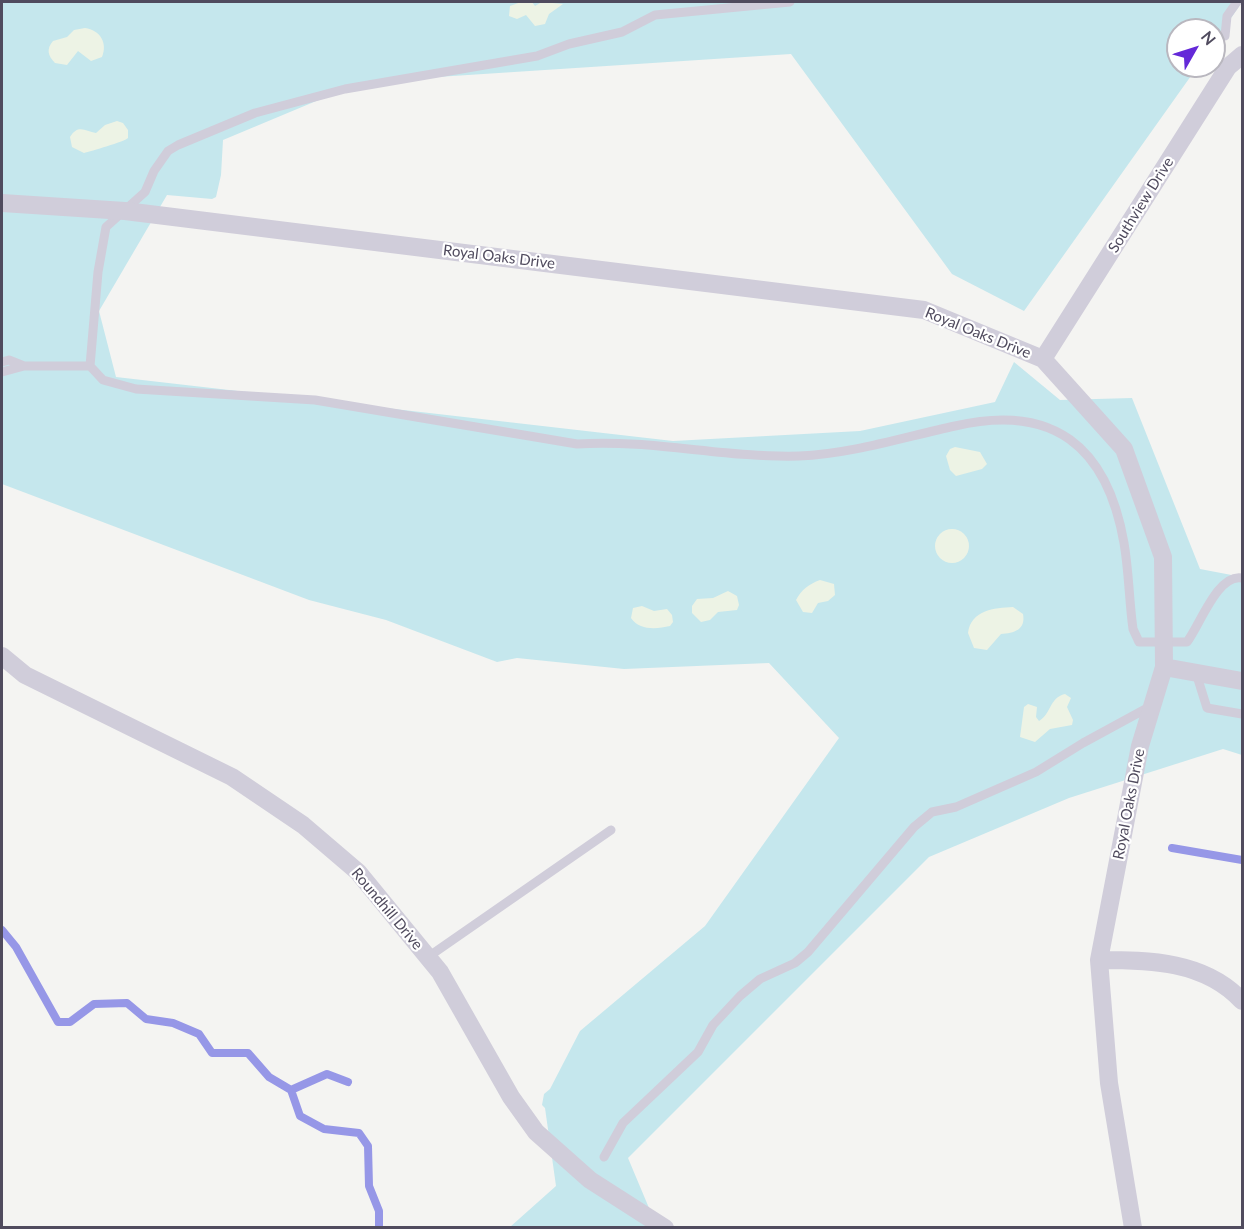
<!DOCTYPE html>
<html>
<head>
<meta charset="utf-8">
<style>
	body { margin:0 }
	#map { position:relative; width:1244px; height:1229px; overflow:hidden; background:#f4f4f2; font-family:Lato,sans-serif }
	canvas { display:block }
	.frame { position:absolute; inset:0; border:3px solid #504b5e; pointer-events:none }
	.north { position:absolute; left:1166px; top:18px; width:60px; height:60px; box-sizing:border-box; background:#fff; border:2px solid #b9b7bf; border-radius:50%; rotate:51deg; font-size:16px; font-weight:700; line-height:24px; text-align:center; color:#504b5e }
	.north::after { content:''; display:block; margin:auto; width:21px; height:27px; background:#6429d8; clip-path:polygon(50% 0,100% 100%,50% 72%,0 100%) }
</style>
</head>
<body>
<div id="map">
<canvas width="1244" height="1229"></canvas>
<div class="frame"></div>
<div class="north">N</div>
</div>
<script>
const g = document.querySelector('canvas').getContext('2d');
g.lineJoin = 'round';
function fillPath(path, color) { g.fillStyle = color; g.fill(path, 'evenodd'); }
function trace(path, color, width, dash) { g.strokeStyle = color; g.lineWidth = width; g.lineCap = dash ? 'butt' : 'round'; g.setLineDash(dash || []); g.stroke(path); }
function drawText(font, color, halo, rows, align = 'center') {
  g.font = font + ' Lato,sans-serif'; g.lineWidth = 4.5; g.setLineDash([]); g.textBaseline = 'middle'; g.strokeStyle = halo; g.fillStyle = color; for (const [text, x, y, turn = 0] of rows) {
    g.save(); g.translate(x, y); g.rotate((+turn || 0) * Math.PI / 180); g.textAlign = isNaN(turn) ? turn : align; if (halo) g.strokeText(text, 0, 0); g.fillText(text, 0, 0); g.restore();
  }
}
const green = new Path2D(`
	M2,2H1242L1214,43V30H1178V66H1198L1024,311L952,274L791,54L391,80L345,89L223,140L221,175L216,197L212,199L167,195L99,311L116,377L673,441L860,431L995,402L1014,362L1060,400L1132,398L1200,569L1242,577V755L1223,749L1069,798L929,857L628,1158L657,1227H510L556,1186L545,1108L542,1105L544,1094L550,1089L580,1031L705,926L839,738L769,663L624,669L517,658L497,662L386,620L309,600L2,484Z`);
const sand = new Path2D(`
	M521,2H532L535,6L542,2L563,4L549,14L545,24L535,26L526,15L517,19L509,16L510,6Z
	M85,28C100,30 108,43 102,57L91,61L78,51L67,65L55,63C48,56 46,49 53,41L67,37L74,30Z
	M117,121L123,123L128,130V138C124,142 91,151 84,153L72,147L70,137C78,124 85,131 96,133L105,125Z
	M955,447L980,452L987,464L982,469L956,476L950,470L946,456L950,449Z
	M935 546a17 17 0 1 1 34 0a17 17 0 1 1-34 0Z
	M820,580L834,584L835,595L828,601L818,603L812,613L803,612L796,600C801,590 809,584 820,580Z
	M728,591L737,596L739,605L737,610L718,612L710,620L701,622L692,613V606L697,599L713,598Z
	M642,606L654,611L667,609L672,615L673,622L670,626C657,629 640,631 631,618L633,608Z
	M1013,607L1023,614C1026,630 1014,633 1001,634L987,650L974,648L968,633C971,610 994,608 1013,607Z
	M1065,694L1071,698L1067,707L1073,720L1072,725L1050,729L1035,742L1020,737L1024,707L1028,704L1037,707L1036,717L1039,721C1052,713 1049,698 1065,694Z`);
const stream = new Path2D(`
	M1172,848L1242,860
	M2,930L16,947L58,1022H70L94,1004L127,1003L146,1019L173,1023L199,1034L212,1053H248L269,1077L291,1090L300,1116L324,1129L359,1133L368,1146L369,1186L379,1211V1228
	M291,1090L327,1074L348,1082`);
const service = new Path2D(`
	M1225,36L1227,16L1237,2
	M2,362L9,360L24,366H90L98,272L106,227L145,192L154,171L168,151L178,145L255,113L345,89L537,56L569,44L622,32L655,15L790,2
	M90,366L103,380L136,389L315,400L577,444C651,439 725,458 799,456C851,454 904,437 955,426C1053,403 1107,446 1124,543C1129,572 1129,600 1133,629L1139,642H1187C1200,625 1218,573 1242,578
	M2,372L24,366
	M1196,673L1207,708L1242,714
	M428,957L611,830
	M604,1157L623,1123L698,1052L713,1025L740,996L760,979L795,963L808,952L914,827L932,812L956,807L1036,772L1083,743L1151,706`);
const minor = new Path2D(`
	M2,203L125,211L924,310L1043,359L1124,449L1163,557L1164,667L1140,746L1099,960L1109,1083L1133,1228
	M1043,359L1228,67L1242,55
	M2,656L25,675L232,777L303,825L358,872L440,972L511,1097L536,1132L590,1180L665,1228
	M1164,667L1242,681
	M1099,960C1150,960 1205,961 1242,1001`);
const streetNames = [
	["Southview Drive",1141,205,-58],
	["Royal Oaks Drive",499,257,7],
	["Royal Oaks Drive",978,333,22],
	["Royal Oaks Drive",1129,804,-79],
	["Roundhill Drive",387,909,50]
];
fillPath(green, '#c5e7ed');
fillPath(sand, '#edf3e5');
trace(stream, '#9697e7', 8);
trace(service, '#d0cdda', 9);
trace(minor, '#d0cdda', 18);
drawText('15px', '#504b5e', '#fff', streetNames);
</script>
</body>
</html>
